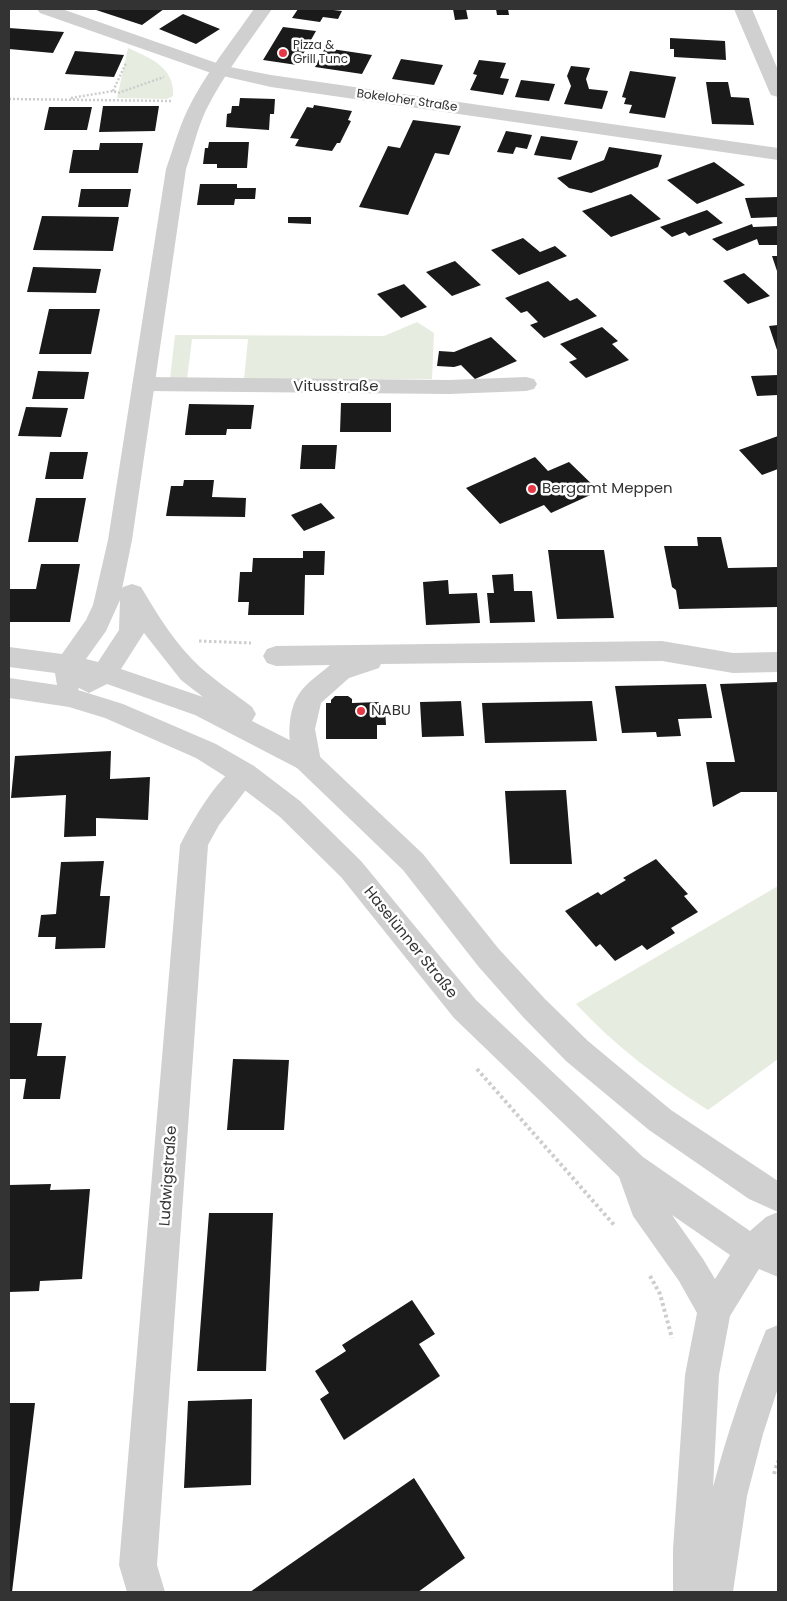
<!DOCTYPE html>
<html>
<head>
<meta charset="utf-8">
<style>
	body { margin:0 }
	#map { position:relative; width:787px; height:1601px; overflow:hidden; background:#fff; font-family:Poppins,sans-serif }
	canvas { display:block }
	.frame { position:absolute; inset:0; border:10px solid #333; pointer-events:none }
</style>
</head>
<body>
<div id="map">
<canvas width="787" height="1601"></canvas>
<div class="frame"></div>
</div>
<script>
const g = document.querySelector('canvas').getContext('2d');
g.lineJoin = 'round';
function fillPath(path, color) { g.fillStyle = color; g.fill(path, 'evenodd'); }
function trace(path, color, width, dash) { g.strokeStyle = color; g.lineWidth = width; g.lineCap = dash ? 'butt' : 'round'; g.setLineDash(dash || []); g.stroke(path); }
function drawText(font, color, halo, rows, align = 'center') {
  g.font = font + ' Poppins,sans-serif'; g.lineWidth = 5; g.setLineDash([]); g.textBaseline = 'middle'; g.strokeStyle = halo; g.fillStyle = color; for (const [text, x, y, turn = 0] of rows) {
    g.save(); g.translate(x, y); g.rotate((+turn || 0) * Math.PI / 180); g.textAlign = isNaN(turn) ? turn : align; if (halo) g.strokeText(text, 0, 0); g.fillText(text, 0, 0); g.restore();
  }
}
const green = new Path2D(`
	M128,48C150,58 175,67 173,96L167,99L117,98Z
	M417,322L434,333L432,379H244L248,339H192L187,379H170L175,335L384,336Z
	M778,886V1059L708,1110C660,1080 614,1045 576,1004Z`);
const building = new Path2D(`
	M93,9H164L142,25Z
	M298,9H325L342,11L338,19L323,17L320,22L292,18Z
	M453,9H466L468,19L455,20Z
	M496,9H508L509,15H497Z
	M183,14L220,29L196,44L159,29Z
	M283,27L316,31L297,65L263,60Z
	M9,28L64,32L53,53L9,49Z
	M670,38L725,41L726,60L674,57V49H670Z
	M325,48L372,55L362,74L315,67Z
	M75,51L124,55L114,77L65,74Z
	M401,59L443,65L434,85L392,79Z
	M479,60L506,63L500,78L509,79L503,95L470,90L477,75L473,74Z
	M571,66L590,68L586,79L589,89L608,91L602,109L564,104L571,86L567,76Z
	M630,71L676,77L665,118L629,113L632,105L624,104L626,98L622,97Z
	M521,80L555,84L549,101L515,97Z
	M706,82H728L731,97L749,98L754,125L712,124Z
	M240,98L275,99L274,114H270L269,130L226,127L227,114L231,113L232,106H239Z
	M314,105L352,111L348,120L351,121L340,143H337L332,151L295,146L299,139L290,138L307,107L313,108Z
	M103,106H159L155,131L99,132Z
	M49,107H92L87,130H44Z
	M413,120L461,126L449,155L435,153L408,215L359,207L388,146L400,148Z
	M506,131L532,135L527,149L516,147L513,154L497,152Z
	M541,136L578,141L571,160L534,155Z
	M209,142H249L247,168H217V164H203L205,148H208Z
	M100,143H143L138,173H69L73,150H99Z
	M609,147L662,155L658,167L591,193L569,188L557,178L604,160Z
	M714,162L745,185L697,204L667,180Z
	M200,184H237V188H256L255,199H235L234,205H197Z
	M81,189H131L128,207H78Z
	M631,194L661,219L611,237L582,211Z
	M778,197V217L751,218L745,198Z
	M707,210L723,223L689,236L685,232L672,237L660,227Z
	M42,216L119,217L113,251L33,250Z
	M288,217H311V224L288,223Z
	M752,224L753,227L778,226V245H759L757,239L727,251L712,239Z
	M523,238L540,252L555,246L567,256L519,275L491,250Z
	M772,256H778V274Z
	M455,261L481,285L452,296L426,272Z
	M33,267L101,269L96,293L27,292Z
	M744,273L770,296L748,304L723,281Z
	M548,281L570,301L577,298L597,316L544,338L530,325L538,322L527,311L521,313L505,298Z
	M404,284L427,307L401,318L377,294Z
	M49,309H100L91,354H39Z
	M778,325V353L769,326Z
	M602,327L618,341L612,344L629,360L586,378L569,362L577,359L560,344Z
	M491,337L517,361L475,379L461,365L454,367L437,366L439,351L454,352Z
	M38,371L89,372L84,399H32Z
	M778,375V395L757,396L751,376Z
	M341,403H391V432H340Z
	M189,404L254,405L251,429H227L226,435H185Z
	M26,407L68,408L61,437L18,436Z
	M778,436V469L762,475L739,450Z
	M302,445H337L335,469H300Z
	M50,452H88L83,479H45Z
	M535,457L548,471L569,462L599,491L551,513L544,505L500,524L466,488Z
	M184,480H214L212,497L246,498L245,517L166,516L171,486H183Z
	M36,498H86L78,542H28Z
	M321,503L335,518L304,531L291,515Z
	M697,537H721L728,568L778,567V607L679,609L676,590L672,587L664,546H698Z
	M548,550H604L614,618L557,619Z
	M303,551H325L324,575H305L304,615H248L249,602H238L240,572H252L253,558H303Z
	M41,564H80L70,622H9V589H36Z
	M513,574L514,591H532L535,622L490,623L487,593H494L492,575Z
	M448,580L449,594L477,593L480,623L426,625L423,582Z
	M778,682V792H741L713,807L706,762H735L720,684Z
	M706,684L712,718L678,719L681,736L657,737L656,732L622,733L615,686Z
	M335,696H348L352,699V703L379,702V707H385L386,725H377V739H326V703H331V700Z
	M461,701L464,736L422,737L420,702Z
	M592,701L597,741L485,743L482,703Z
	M111,751L110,779L150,777L148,820L96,818V836L64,837L66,795L11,798L15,756Z
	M566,790L572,864H510L505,791Z
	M656,859L688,894L684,896L698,912L671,928L675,933L647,950L642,945L615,961L600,944L596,947L565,911L598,892L601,895L626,880L623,878Z
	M104,861L100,896H110L105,948L55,949L56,937H38L41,915L56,914L61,862Z
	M9,1023H42L37,1056H66L60,1099H23L26,1079H9Z
	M233,1059L289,1060L284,1130H227Z
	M51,1184L50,1190L90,1189L82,1279L40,1281L39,1291L9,1292V1185Z
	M209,1213H273L266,1371H197Z
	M412,1300L435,1334L419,1344L440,1376L344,1440L320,1399L329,1393L315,1371L346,1351L342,1345Z
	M252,1399L251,1485L184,1488L188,1401Z
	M9,1403H35L12,1592H9Z
	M414,1478L465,1558L418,1592H250Z`);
const pathFar2 = new Path2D(`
	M113,91L126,63
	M71,98L113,91L118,93L164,77
	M9,99L173,101`);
const pathFar1 = new Path2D(`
	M199,641L251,643`);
const path = new Path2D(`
	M477,1069L615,1226
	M650,1276L660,1294L672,1338
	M774,1474L778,1461`);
const minor = new Path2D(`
	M37,9H62L225,66L271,75L778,148V160L271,87L214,74L40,13Z
	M734,9H752L778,70V97L771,95L769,91Z
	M145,377L449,380L526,377L534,379L537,384L534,389L526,391L449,394L145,391L137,389L134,384L137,379Z
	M662,641L733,653L778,652V672L733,673L662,661L381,664L379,668L349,678L321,703L315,729L321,761L317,768L307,772L297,768C287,749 286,713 299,694C306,683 320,674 330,665L276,666L267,663L263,656L267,649L276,646Z
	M244,763L254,766L258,774L219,825L208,845L157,1565L165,1592H127L119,1565L180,845C192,822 220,771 244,763Z`);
const tertiary = new Path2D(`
	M254,9H272C249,42 224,74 206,110C197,129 193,149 186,169L132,540L122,589L123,587L132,584L141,587C157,614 176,645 200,667C216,681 235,694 252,707L256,714L252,721L317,754L423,854L498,948L545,999L588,1041L671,1110L778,1181V1277L759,1269L730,1316L719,1375L713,1487C727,1434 745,1381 766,1330L778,1325V1388L763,1434L747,1496L733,1592H673V1549L685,1375L697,1313L679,1281L633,1216L619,1177L454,1018L341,877L280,817L234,782L196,758L105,718L69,707L9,698V678L57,685L55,673L9,667V647L62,654L86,620L93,605L108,540L166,169C173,150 178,130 187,111C205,74 231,42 254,9ZM120,600L119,630L98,662L86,659L106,631ZM144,633L181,680L203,697L121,669ZM107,684L195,715L297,768L403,870L478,966L523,1017L566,1061L649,1130L749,1199L778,1212L766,1217L750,1231L643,1157L476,1000L361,861L300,801L254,766L216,744L123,704L78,690L79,688L89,693ZM672,1215L730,1255L715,1279L703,1259Z`);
const markers = [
	[283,53,5,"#e63946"],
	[532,489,5,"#e63946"],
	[361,711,5,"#e63946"]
];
const farPoinames = [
	["Pizza &",293,46],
	["Grill Tunc",293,60]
];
const farStreetnames = [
	["Bokeloher Straße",407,101,8]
];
const streetNames = [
	["Vitusstraße",336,387],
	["Haselünner Straße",410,943,51],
	["Ludwigstraße",169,1176,-86]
];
const poiNames = [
	["Bergamt Meppen",542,489],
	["NABU",371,711]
];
fillPath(green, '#e6ecdf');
fillPath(building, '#1a1a1a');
trace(pathFar2, '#cdcdcd', 2.5, [2, 2]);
trace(pathFar1, '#cdcdcd', 3, [2.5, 2.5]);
trace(path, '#cdcdcd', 4, [3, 3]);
fillPath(minor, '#d0d0d0');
fillPath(tertiary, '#d0d0d0');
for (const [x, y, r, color] of markers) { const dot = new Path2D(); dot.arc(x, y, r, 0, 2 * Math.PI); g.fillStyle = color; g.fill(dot); trace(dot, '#fff', 2); }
drawText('12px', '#333', '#fff', farPoinames, 'left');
drawText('12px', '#333', '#fff', farStreetnames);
drawText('15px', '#333', '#fff', streetNames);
drawText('15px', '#333', '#fff', poiNames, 'left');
</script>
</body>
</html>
